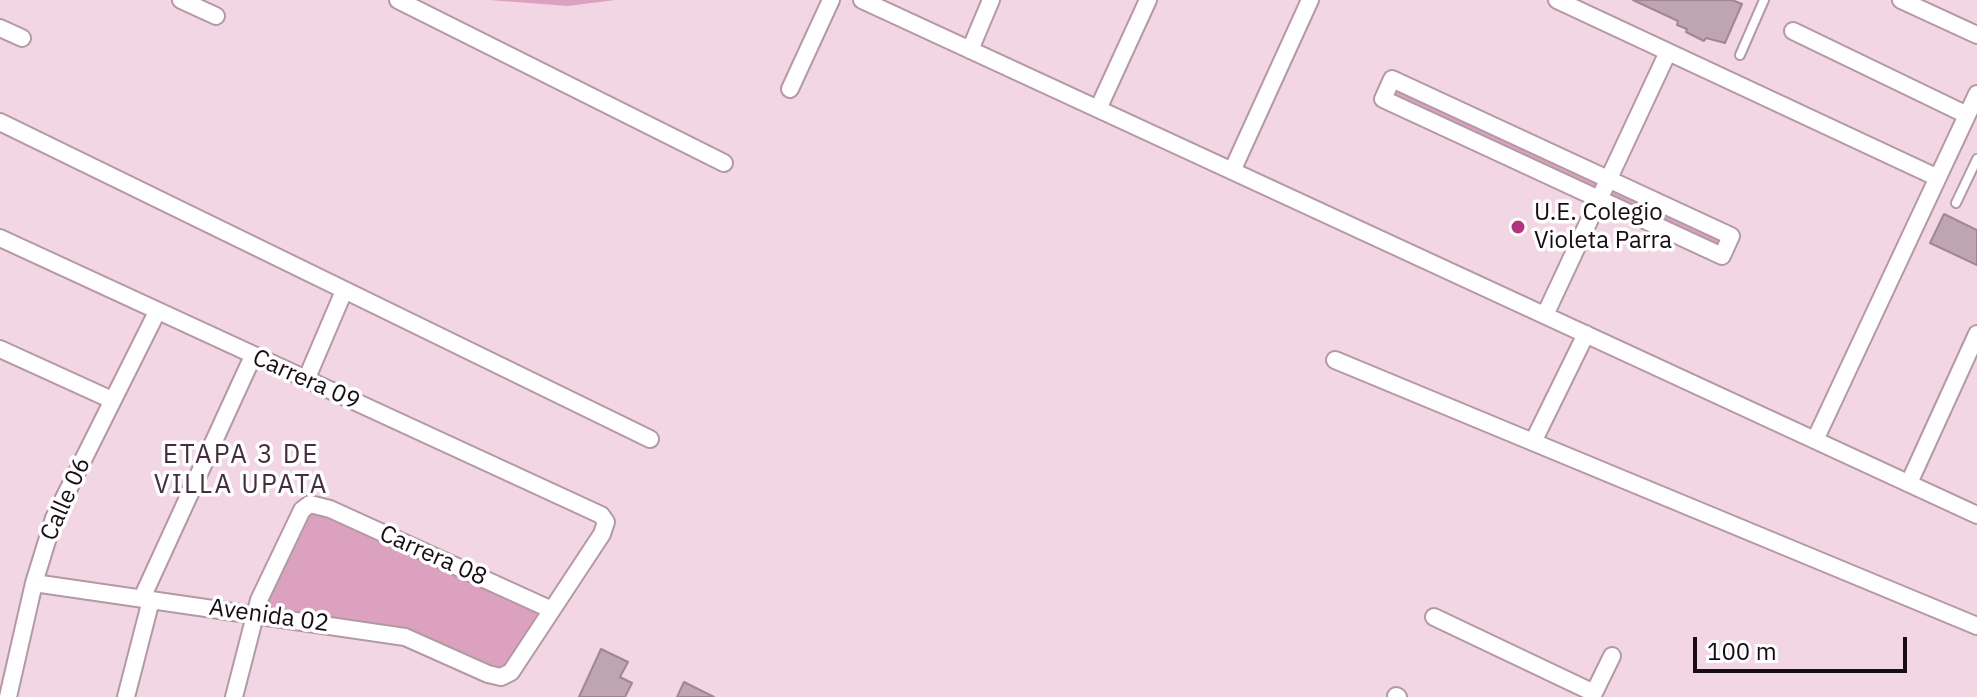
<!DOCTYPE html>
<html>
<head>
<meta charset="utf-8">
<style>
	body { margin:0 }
	#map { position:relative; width:1977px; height:697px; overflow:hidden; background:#f3d6e4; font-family:"IBM Plex Sans",sans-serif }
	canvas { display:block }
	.scale { position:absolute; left:1693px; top:637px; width:214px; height:36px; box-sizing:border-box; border:4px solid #170d12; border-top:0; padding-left:10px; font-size:24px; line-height:28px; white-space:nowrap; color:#170d12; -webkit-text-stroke:6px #fff; paint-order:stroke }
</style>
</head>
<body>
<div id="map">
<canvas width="1977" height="697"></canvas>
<div class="scale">100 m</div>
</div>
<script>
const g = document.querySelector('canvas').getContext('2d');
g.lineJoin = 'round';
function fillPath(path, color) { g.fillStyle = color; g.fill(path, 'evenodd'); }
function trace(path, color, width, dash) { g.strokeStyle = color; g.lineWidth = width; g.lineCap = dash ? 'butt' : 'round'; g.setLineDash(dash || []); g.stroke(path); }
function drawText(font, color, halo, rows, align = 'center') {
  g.font = font + ' "IBM Plex Sans",sans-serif'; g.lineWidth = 7; g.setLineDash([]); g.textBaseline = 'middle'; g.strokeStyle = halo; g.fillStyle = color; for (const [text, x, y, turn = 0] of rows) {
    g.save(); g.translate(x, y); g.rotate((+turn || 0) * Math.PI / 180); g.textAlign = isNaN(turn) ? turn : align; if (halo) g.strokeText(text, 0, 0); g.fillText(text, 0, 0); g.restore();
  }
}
const green = new Path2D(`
	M489,0H615L568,6Z
	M1392,79L1731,236L1722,256L1383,99Z
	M306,506L552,610L506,675L439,650L254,614Z`);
const building = new Path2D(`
	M1633,0H1732L1742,4L1725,43L1706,38L1704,41L1686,32L1687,29L1677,25L1678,21Z
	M1944,214L1977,230V265L1930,243Z
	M601,649L628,662L620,677L632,683L625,697H579Z
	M684,682L714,697H677Z`);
const service = new Path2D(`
	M1740,55L1764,0
	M1956,203L1977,159`);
const minor = new Path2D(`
	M181,0L216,16
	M398,0L724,163
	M862,0L1977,515
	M1557,0L1936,177
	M1901,0L1977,35
	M0,28L22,38
	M1793,31L1967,115
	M970,50L991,0
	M1392,79L1731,236L1722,256L1383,99Z
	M790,89L831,0
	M1098,109L1148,0
	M0,122L650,439
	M1232,171L1310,0
	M0,238L601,515L606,522L602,534L511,672L501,677L488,674L405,637L34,583
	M1545,315L1668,52
	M0,349L112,400
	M1335,360L1977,626
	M306,380L344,291
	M1815,440L1977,94
	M1533,442L1586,334
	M1909,483L1977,334
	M142,598L253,356
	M1434,617L1594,693
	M1396,696L1398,697
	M8,697L34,583L54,518L157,312
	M126,697L151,600
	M234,697L259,600L302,510L310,504L330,509L552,610
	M1592,697L1612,656`);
const markers = [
	[1518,227,8,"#b33380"]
];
const poiNames = [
	["U.E. Colegio",1534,213],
	["Violeta Parra",1534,241]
];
const streetNames = [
	["Carrera 09",306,380,24],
	["Calle 06",66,499,-66],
	["Carrera 08",433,556,24],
	["Avenida 02",269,616,8]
];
const neighbourhoodNames = [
	["ETAPA 3 DE",241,455],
	["VILLA UPATA",241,485]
];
fillPath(green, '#dba1be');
fillPath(building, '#bfa4b1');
trace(building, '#a18693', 2);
trace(service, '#b499a5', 12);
trace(minor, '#b499a5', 20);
trace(service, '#fff', 8);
trace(minor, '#fff', 16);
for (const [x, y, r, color] of markers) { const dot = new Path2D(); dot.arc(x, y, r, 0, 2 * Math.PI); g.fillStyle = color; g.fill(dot); trace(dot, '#fff', 3); }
drawText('24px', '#170d12', '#fff', poiNames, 'left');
drawText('24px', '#170d12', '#fff', streetNames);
g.letterSpacing = '2px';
drawText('26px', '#452f3a', '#fff', neighbourhoodNames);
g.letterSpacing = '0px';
</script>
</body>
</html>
